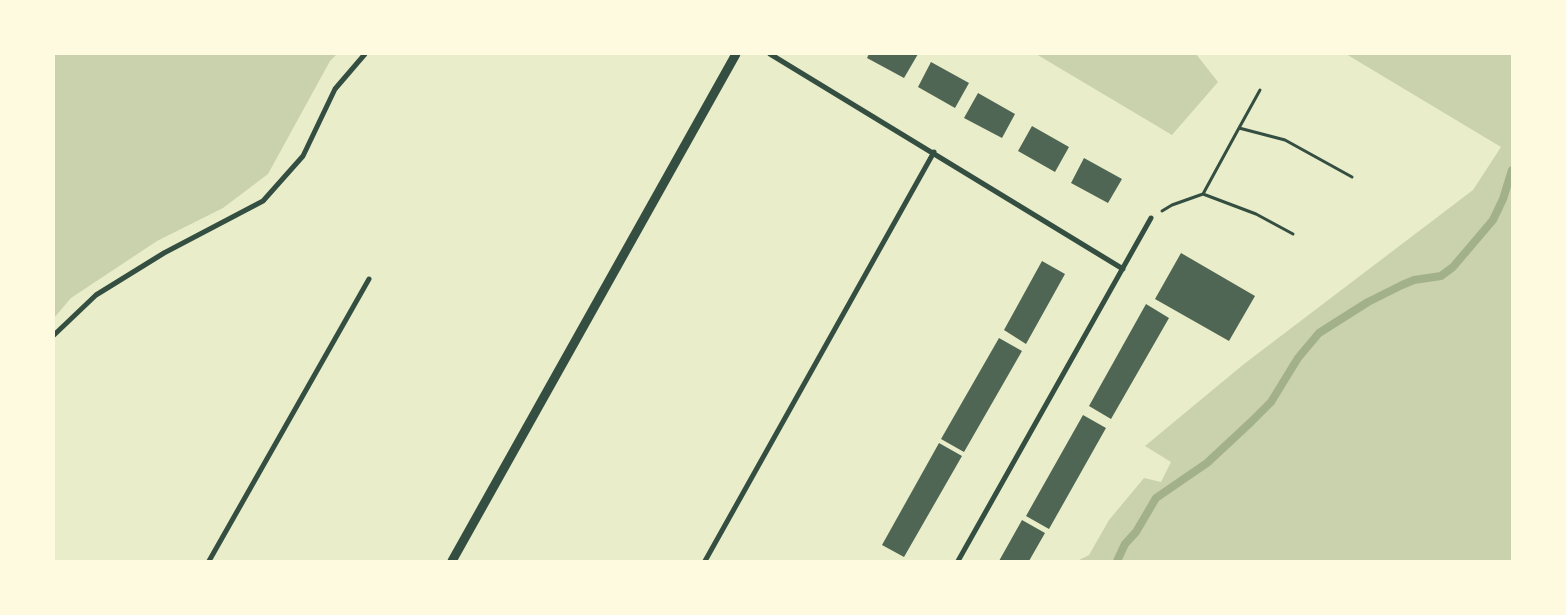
<!DOCTYPE html>
<html>
<head>
<meta charset="utf-8">
<style>
	body { margin:0 }
	#map { position:relative; width:1566px; height:615px; overflow:hidden; background:#e9edc9; font-family:"Fira Sans",sans-serif }
	canvas { display:block }
	.frame { position:absolute; inset:0; border:55px solid #fefae0; pointer-events:none }
</style>
</head>
<body>
<div id="map">
<canvas width="1566" height="615"></canvas>
<div class="frame"></div>
</div>
<script>
const g = document.querySelector('canvas').getContext('2d');
g.lineJoin = 'round';
function fillPath(path, color) { g.fillStyle = color; g.fill(path, 'evenodd'); }
function trace(path, color, width, dash) { g.strokeStyle = color; g.lineWidth = width; g.lineCap = dash ? 'butt' : 'round'; g.setLineDash(dash || []); g.stroke(path); }
const green = new Path2D(`
	M54,54H337L330,61L268,174L223,208L157,241L71,298L54,318Z
	M1036,54H1196L1218,82L1172,135Z
	M1346,54H1512V561H1077L1089,555L1109,520L1144,478L1161,482L1171,462L1145,446L1244,364L1473,190L1501,147Z`);
const stream = new Path2D(`
	M1117,561L1125,544L1136,532L1156,498L1207,463L1251,422L1271,402L1298,358L1319,333L1368,302L1402,285L1414,280L1441,276L1453,267L1493,220L1503,199L1512,170`);
const building = new Path2D(`
	M869,54H918L904,78L867,58Z
	M931,62L969,83L955,108L918,87Z
	M978,93L1015,114L1002,138L964,118Z
	M1032,126L1069,147L1055,172L1018,151Z
	M1084,158L1122,179L1108,203L1071,183Z
	M1181,253L1255,296L1229,341L1155,299Z
	M1042,261L1065,274L1026,344L1004,330Z
	M1146,304L1169,318L1111,419L1089,406Z
	M999,338L1022,351L964,452L941,439Z
	M1083,415L1106,428L1049,529L1026,516Z
	M939,443L962,456L904,557L882,545Z
	M1022,520L1045,533L1029,561H999Z`);
const path = new Path2D(`
	M1239,128L1260,90
	M1203,194L1256,214L1293,234
	M1162,211L1172,205L1203,194L1239,128L1285,140L1352,177`);
const minor = new Path2D(`
	M770,54L1123,269
	M54,335L96,295L164,253L263,201L303,156L335,89L365,54
	M209,561L369,279
	M705,561L934,152
	M958,561L1151,218`);
const tertiary = new Path2D(`
	M452,561L736,54`);
fillPath(green, '#cad2ad');
trace(stream, '#a3b18a', 8);
fillPath(building, '#4f6655');
trace(path, '#344e41', 3);
trace(minor, '#344e41', 5);
trace(tertiary, '#344e41', 9);
</script>
</body>
</html>
